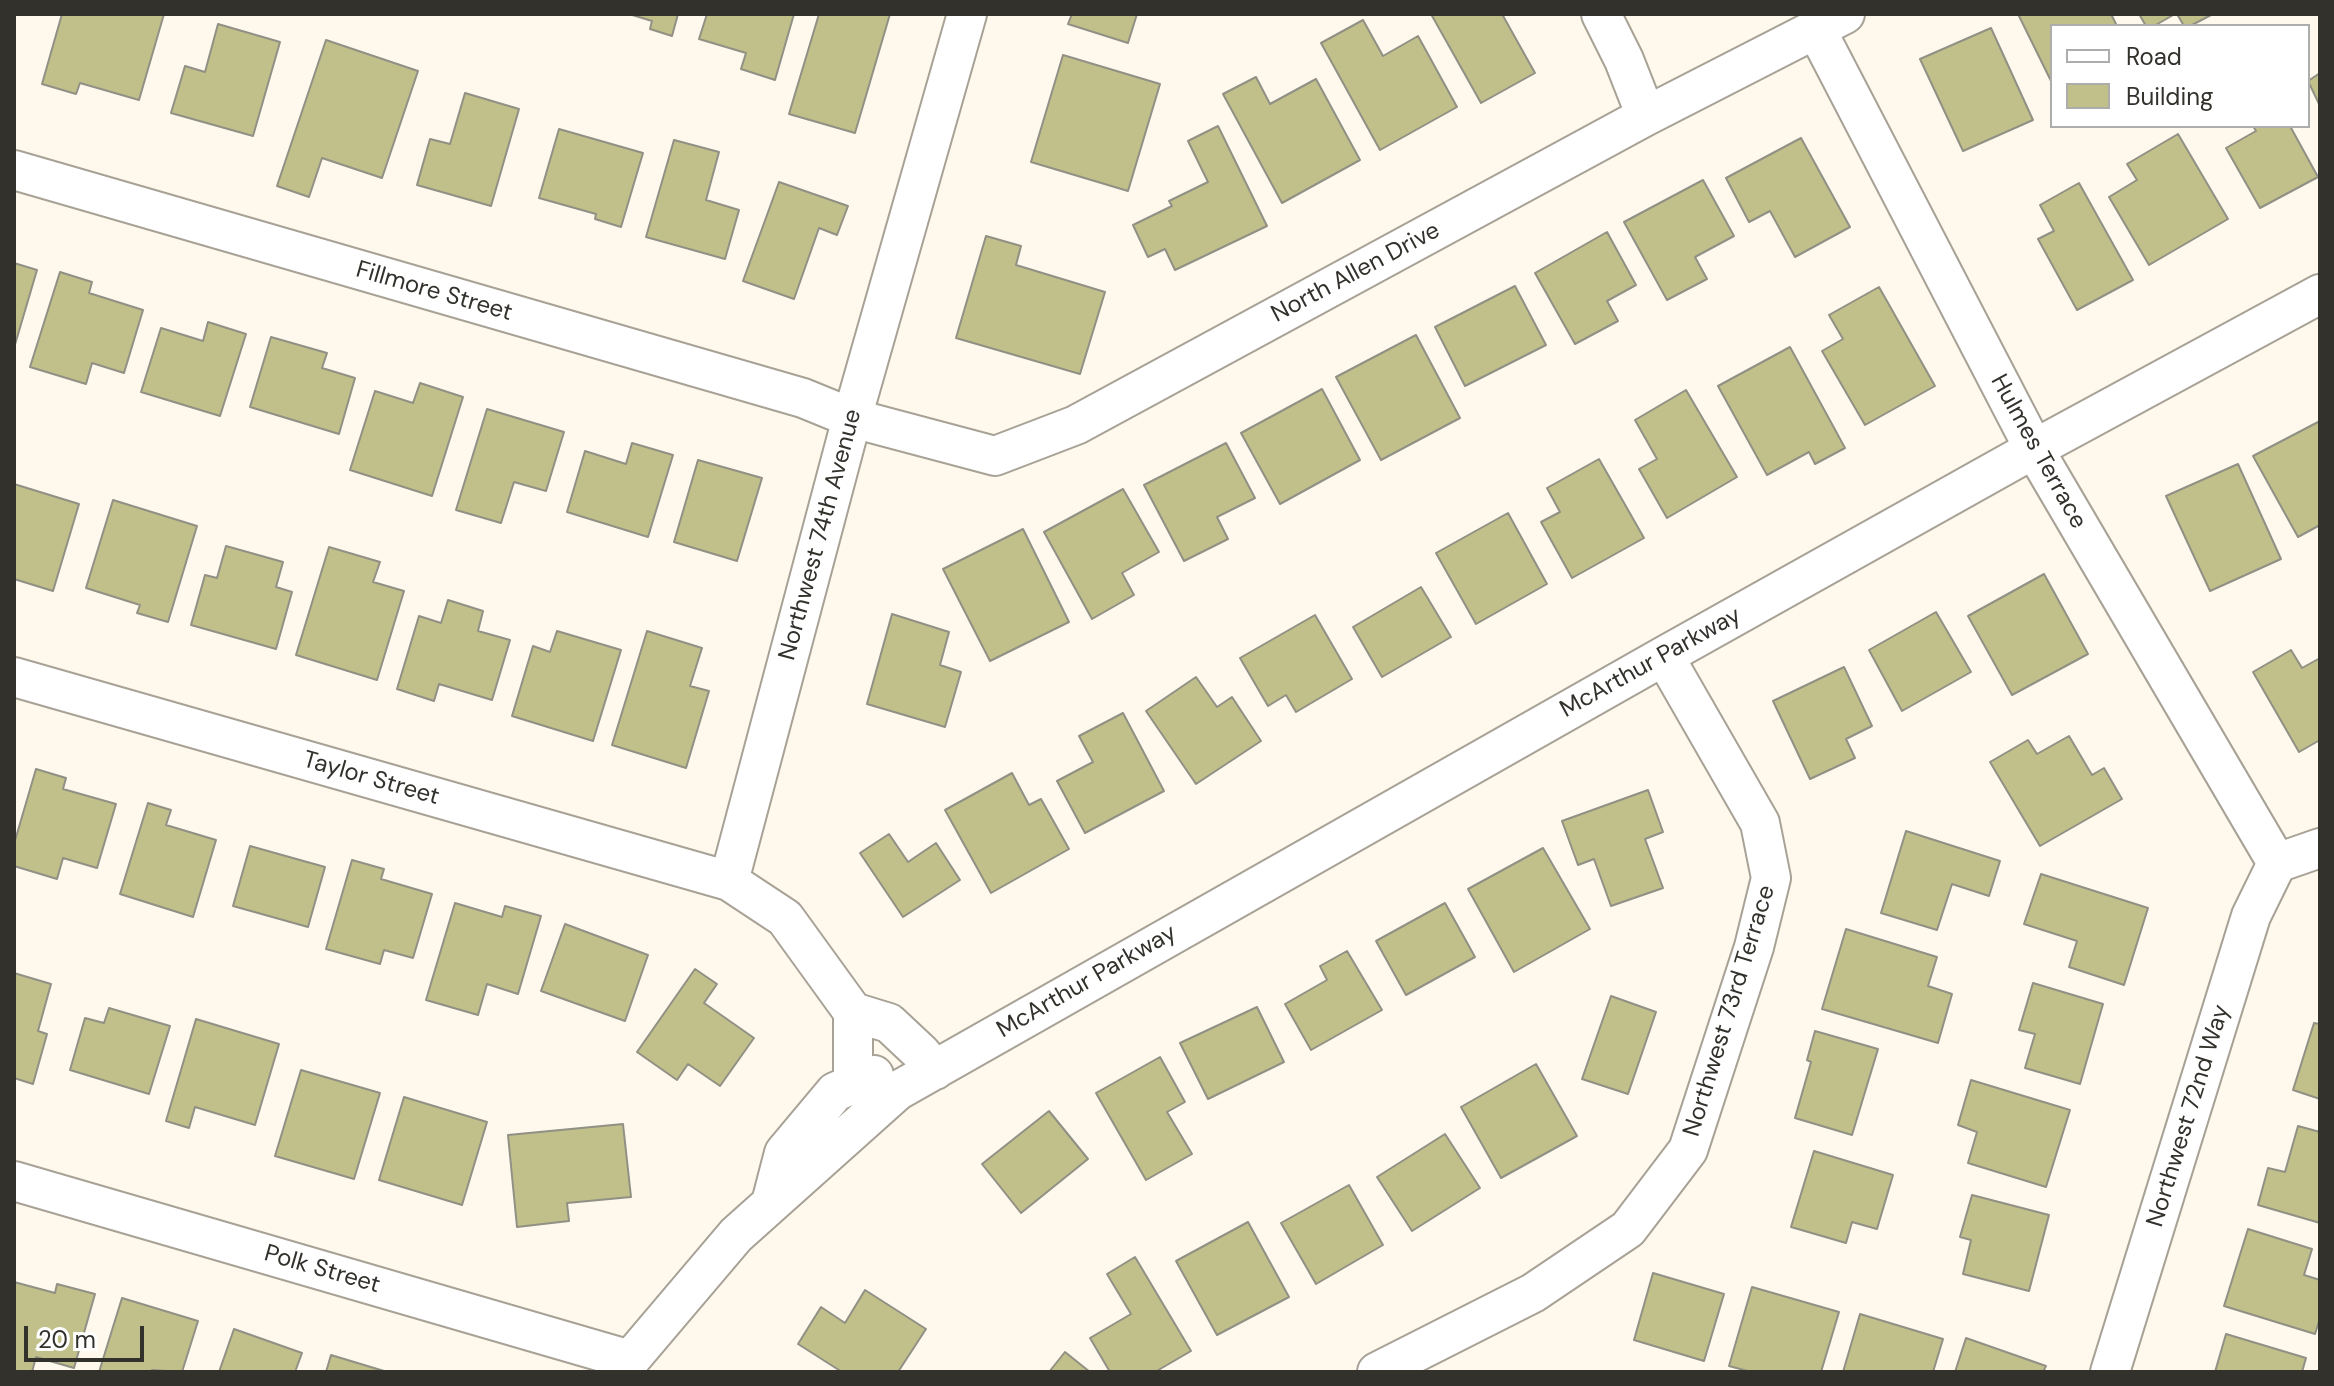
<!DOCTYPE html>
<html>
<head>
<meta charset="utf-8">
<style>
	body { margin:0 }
	#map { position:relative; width:2334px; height:1386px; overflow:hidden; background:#fff9ed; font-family:"DM Sans",sans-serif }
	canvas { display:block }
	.frame { position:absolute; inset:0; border:16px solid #33312c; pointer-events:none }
	.legend { position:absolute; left:2050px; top:24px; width:260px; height:104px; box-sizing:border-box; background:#fff; border:2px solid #adadab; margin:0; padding:10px 14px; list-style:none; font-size:24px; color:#33312c }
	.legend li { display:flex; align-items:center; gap:16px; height:40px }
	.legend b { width:40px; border:2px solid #adadab }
	.scale { position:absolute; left:24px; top:1326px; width:120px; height:36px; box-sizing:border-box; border:4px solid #33312c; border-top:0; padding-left:10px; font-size:24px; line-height:28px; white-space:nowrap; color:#33312c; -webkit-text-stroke:6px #fff; paint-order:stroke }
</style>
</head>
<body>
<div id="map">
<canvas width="2334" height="1386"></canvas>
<div class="frame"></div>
<ul class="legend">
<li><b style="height:10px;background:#fff"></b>Road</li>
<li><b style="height:22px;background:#c1c08a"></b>Building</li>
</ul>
<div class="scale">20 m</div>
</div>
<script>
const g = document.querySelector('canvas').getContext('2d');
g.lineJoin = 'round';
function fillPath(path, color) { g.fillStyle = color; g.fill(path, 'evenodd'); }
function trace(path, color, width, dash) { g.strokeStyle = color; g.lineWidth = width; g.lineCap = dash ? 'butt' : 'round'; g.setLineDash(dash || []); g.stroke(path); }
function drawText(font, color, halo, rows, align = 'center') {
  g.font = font + ' "DM Sans",sans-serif'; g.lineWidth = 6; g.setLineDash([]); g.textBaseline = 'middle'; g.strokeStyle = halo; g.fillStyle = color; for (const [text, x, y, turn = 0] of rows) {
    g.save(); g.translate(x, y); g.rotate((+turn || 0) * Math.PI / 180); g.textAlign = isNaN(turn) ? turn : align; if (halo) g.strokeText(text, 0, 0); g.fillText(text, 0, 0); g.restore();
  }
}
const building = new Path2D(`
	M62,14H164L139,100L80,83L76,94L42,84Z
	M629,14H678L672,36L650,29L652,21Z
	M707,14H794L775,80L741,69L746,53L699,39Z
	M819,14H890L855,133L789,114Z
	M1072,14H1137L1128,43L1068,24Z
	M1431,14H1502L1535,73L1481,103Z
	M2018,14H2111L2117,26H2052V83Z
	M2139,14H2175L2154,26H2146Z
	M2177,14H2213L2190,26H2184Z
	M1363,20L1383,56L1418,36L1457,107L1380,150L1321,43Z
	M218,24L280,42L253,136L171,113L185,66L205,72Z
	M1991,28L2033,120L1963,151L1920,59Z
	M326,40L418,71L382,178L322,158L309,197L277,186Z
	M1063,55L1160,84L1128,191L1031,162Z
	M2320,73V106L2308,81Z
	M1256,77L1270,104L1316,79L1360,160L1282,203L1223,94Z
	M465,93L519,109L491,206L417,185L430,139L450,144Z
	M1218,126L1267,226L1175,270L1165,249L1148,257L1133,225L1172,206L1169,201L1208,182L1188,141Z
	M2253,126H2290L2318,177L2260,208L2226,148L2256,131Z
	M559,129L643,153L621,227L595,219L596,214L539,198Z
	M2178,134L2228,219L2149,265L2109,197L2137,180L2127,164Z
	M1801,138L1850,227L1795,257L1770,211L1749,222L1726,178Z
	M674,140L719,152L706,200L739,210L725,259L646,237Z
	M1703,180L1734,236L1695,257L1707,279L1667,300L1624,222Z
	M779,182L848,206L837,235L819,228L794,299L743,281Z
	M2079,183L2133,280L2077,310L2038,239L2054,231L2040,205Z
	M1607,232L1636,285L1607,301L1618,321L1575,344L1535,273Z
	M986,236L1021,246L1016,265L1105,292L1080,374L956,338Z
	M14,263L37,270L14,348Z
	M60,272L92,282L89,293L143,310L124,373L92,363L86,384L30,367Z
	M1515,286L1546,345L1465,386L1435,327Z
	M1879,287L1935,386L1865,425L1822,351L1843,339L1829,315Z
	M208,322L246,334L220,416L141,392L161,328L203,341Z
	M1416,335L1460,418L1381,460L1336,377Z
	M271,337L327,353L322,368L355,378L339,434L250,407Z
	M1790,347L1845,448L1815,464L1809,452L1767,475L1718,386Z
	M420,383L463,397L432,496L350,470L375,391L413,403Z
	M1322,389L1360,460L1280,504L1241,433Z
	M1686,390L1737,477L1667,518L1639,469L1657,459L1635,420Z
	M487,409L564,432L546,491L514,482L501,523L456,510Z
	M2320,421V525L2298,537L2253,456Z
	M632,443L673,455L648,537L567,512L585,451L626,464Z
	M1226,443L1255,498L1217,517L1228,539L1184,561L1144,485Z
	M1599,459L1644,538L1572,578L1541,522L1560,512L1547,488Z
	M698,460L762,478L737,561L674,542Z
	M2238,464L2281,559L2210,591L2166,496Z
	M14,484L79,504L53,591L14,579Z
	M1123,489L1159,552L1122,573L1134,595L1092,619L1044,532Z
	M113,500L197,526L168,622L137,613L140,605L86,588Z
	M1508,513L1547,584L1476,624L1436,553Z
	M1023,529L1069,622L990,661L943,569Z
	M226,546L283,562L276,587L292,592L276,649L191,625L205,575L217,578Z
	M329,547L380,562L373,582L404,591L377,680L296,655Z
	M2044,574L2088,654L2012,695L1968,616Z
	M1421,587L1451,637L1382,677L1353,627Z
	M448,600L483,611L478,631L510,640L492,700L439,684L434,701L397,689L419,616L441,623Z
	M1936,612L1971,672L1902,711L1869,650Z
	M892,614L949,632L940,665L961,672L945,727L867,704Z
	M1315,615L1352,679L1296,712L1286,695L1268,706L1240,658Z
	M557,631L621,650L593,741L512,716L533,646L550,652Z
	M647,631L702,648L690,686L709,691L686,768L612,745Z
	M2291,650L2302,668L2320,658V740L2299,752L2253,672Z
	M1844,667L1872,726L1846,739L1855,758L1810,779L1773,701Z
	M1196,677L1217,707L1232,697L1261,741L1196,784L1146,711Z
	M1123,713L1164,791L1085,833L1057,781L1093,762L1079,736Z
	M2069,736L2092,775L2104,768L2122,799L2040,846L1990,762L2028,740L2037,754Z
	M36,769L66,778L63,789L116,804L97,868L63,858L57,879L14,866V844Z
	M1012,773L1029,805L1041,799L1069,849L991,893L945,810Z
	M1648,790L1663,832L1645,839L1663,888L1611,906L1594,859L1578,865L1562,821Z
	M148,803L171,810L166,825L216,840L193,917L120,894Z
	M1906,831L2000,861L1989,896L1952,884L1937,930L1881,913Z
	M889,834L908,862L936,843L960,880L903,917L860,853Z
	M250,846L325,867L308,927L233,906Z
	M1543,848L1590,929L1514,972L1468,889Z
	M352,860L384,869L381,879L432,894L413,958L384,950L380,964L326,949Z
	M2041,874L2148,908L2124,985L2069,967L2077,941L2024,924Z
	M455,903L502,917L505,906L541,916L518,994L487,984L478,1015L426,1000Z
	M1445,903L1475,957L1406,995L1376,941Z
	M565,924L648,955L625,1021L541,991Z
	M1846,929L1937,957L1928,986L1952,994L1938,1043L1822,1009Z
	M1347,951L1382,1010L1311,1050L1285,1004L1327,980L1320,966Z
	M695,969L717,984L704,1003L754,1038L720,1086L688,1064L677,1080L637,1052Z
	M14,973L51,984L38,1031L47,1034L33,1084L14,1078Z
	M2033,983L2103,1004L2080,1084L2025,1068L2035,1034L2019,1030Z
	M1611,996L1656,1012L1628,1094L1582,1079Z
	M1257,1007L1284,1062L1208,1099L1180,1043Z
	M109,1008L170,1026L149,1094L70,1070L85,1018L104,1023Z
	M196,1019L279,1044L255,1125L195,1107L189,1128L166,1121Z
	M2314,1023L2320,1024V1099L2293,1090Z
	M1815,1031L1878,1049L1852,1135L1795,1118L1811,1062L1807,1060Z
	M1160,1057L1185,1102L1167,1112L1192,1154L1146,1180L1096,1093Z
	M1536,1064L1577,1136L1501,1178L1461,1107Z
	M301,1070L380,1093L354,1179L275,1156Z
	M1971,1080L2070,1110L2046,1187L1968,1163L1977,1132L1958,1125Z
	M404,1097L487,1122L462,1205L379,1180Z
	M1049,1111L1088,1159L1021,1213L982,1164Z
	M623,1124L631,1197L567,1203L569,1221L517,1227L508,1135Z
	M2298,1126L2320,1132V1223L2258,1205L2268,1168L2285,1172Z
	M1445,1134L1480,1188L1412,1231L1377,1177Z
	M1814,1151L1893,1175L1877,1229L1852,1222L1846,1243L1791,1227Z
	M1349,1185L1383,1245L1316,1284L1281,1223Z
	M1972,1195L2049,1215L2029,1291L1963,1274L1971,1240L1960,1237Z
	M1248,1222L1289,1297L1217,1335L1176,1261Z
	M2248,1229L2312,1249L2304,1275L2320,1280V1318L2315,1334L2224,1306Z
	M1135,1257L1191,1351L1155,1372H1110L1090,1338L1131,1314L1107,1274Z
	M1653,1273L1724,1294L1704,1361L1634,1340Z
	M14,1282L55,1293L57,1284L95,1294L74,1368L36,1357L32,1372H14Z
	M1752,1287L1839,1312L1821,1372H1751L1729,1366Z
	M865,1290L926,1329L898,1372H842L798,1344L821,1307L845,1323Z
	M122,1298L198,1321L182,1372L152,1370V1372H99Z
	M1860,1314L1943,1339L1933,1372H1843Z
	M234,1329L302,1353L295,1372H219Z
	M2226,1334L2306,1358L2302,1372H2215Z
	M1966,1338L2046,1366L2043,1372H1955Z
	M1065,1352L1090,1372H1049Z
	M331,1355L384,1371V1372H326Z`);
const street = new Path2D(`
	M1601,14L1624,60L1646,116
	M1817,31L2034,449L2277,863
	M14,170L803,398L852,418L995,456L1076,425L1646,116L1845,14
	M14,677L729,881
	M2277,863L2320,848
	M853,1012L889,1023L921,1053L935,1070
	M853,1084V1012L785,918L729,881L852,418L967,14
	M14,1181L630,1360
	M771,1203L784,1153L835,1092L874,1075
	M626,1372L630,1360L736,1235L897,1091L1664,656L2034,449L2320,294
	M1377,1372L1533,1293L1628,1229L1688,1150L1754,947L1771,878L1760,823L1664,656
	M2110,1372L2251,916L2277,863`);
const streetNames = [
	["North Allen Drive",1356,273,-28],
	["Fillmore Street",434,292,16],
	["Hulmes Terrace",2038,452,61],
	["Northwest 74th Avenue",821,535,-75],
	["McArthur Parkway",1651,663,-29],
	["Taylor Street",371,779,16],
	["McArthur Parkway",1087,982,-30],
	["Northwest 73rd Terrace",1730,1011,-73],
	["Northwest 72nd Way",2189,1116,-73],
	["Polk Street",322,1270,16]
];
fillPath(building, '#c1c08a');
trace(building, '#909085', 2);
trace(street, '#a7a196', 42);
trace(street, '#fff', 38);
drawText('24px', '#33312c', '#fff', streetNames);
</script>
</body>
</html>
